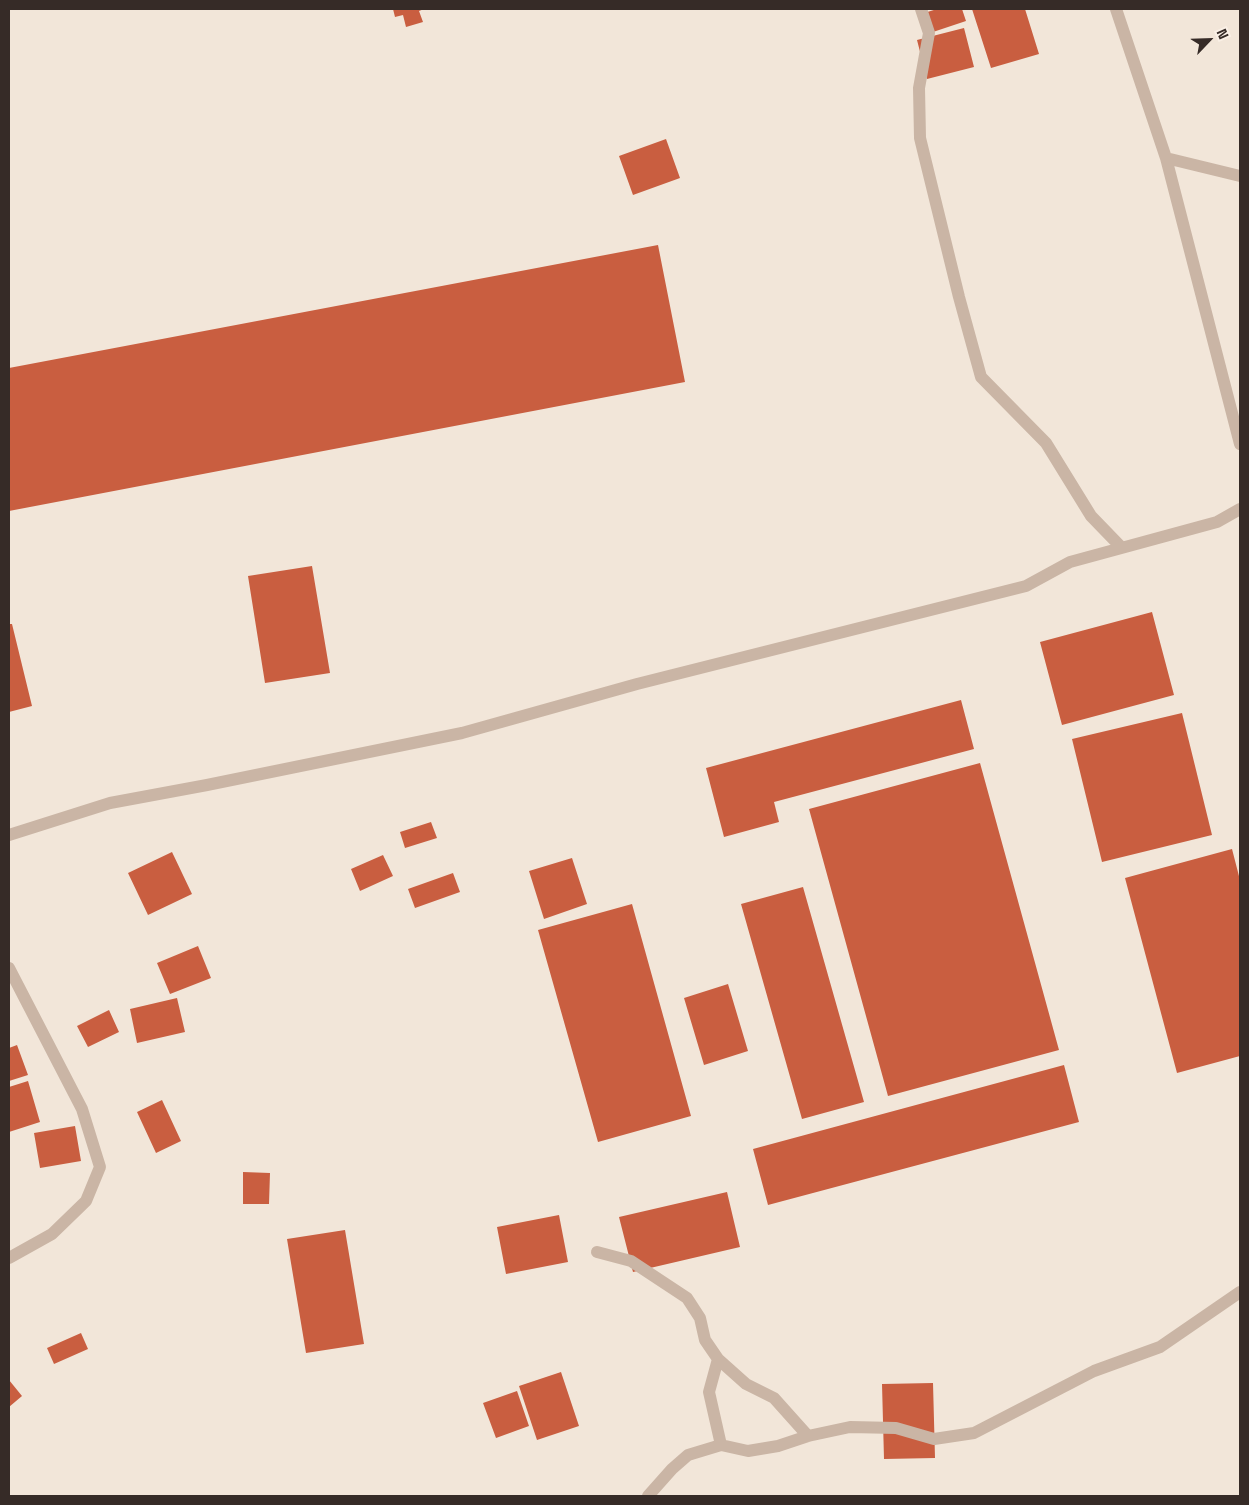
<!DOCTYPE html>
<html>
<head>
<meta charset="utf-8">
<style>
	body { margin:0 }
	#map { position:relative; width:1249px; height:1505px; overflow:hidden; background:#f2e6d9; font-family:"Space Grotesk",sans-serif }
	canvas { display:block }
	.frame { position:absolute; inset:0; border:10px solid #362b27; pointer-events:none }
	.north { position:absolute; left:1184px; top:15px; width:50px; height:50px; -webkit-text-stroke:4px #faf0e6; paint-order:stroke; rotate:66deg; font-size:14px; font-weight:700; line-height:20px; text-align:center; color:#362b27 }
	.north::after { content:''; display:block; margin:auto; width:18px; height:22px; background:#362b27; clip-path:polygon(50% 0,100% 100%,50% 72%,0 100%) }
</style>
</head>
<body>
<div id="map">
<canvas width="1249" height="1505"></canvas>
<div class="frame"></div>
<div class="north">N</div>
</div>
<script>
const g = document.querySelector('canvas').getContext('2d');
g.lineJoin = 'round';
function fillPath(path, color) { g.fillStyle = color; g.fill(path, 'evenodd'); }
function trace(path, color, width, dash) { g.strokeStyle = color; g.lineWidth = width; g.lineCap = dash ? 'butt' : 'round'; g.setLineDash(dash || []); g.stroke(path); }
const building = new Path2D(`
	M393,9H424L419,11L423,22L406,27L403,15L395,17Z
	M937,9H962L966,21L927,34L921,14Z
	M972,9H1025L1039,54L991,68Z
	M964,28L974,67L927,79L917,40Z
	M666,139L680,178L633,195L619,156Z
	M658,245L685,382L9,511V368Z
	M312,566L330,673L265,683L248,576Z
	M1152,612L1174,695L1062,725L1040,642Z
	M9,624H12L32,706L9,712Z
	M961,700L974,749L774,802L779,822L724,837L706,768Z
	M1182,713L1212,835L1102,862L1072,739Z
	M980,763L1059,1050L888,1096L809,809Z
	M431,822L437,838L405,848L400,832Z
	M1232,849L1240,880V1056L1177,1073L1125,878Z
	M172,852L192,894L148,915L128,873Z
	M383,855L393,876L360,891L351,869Z
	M572,858L587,904L544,919L529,871Z
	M453,873L460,892L415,908L408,889Z
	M803,887L864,1102L802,1119L741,904Z
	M632,904L691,1116L598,1142L538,930Z
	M198,946L211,978L170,994L157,963Z
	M728,984L748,1051L704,1065L684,998Z
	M177,998L185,1032L137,1043L130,1009Z
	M109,1010L119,1032L88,1047L77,1026Z
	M17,1045L28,1075L9,1081V1048Z
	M1064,1065L1079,1122L768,1205L753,1149Z
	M28,1081L40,1122L9,1132V1087Z
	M162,1100L181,1141L156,1153L137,1112Z
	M75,1126L81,1161L40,1168L34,1133Z
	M243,1172L270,1173L269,1204H243Z
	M727,1192L740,1247L633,1272L619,1217Z
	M559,1215L568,1262L506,1274L497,1227Z
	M345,1230L364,1344L306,1353L287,1239Z
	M81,1333L88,1349L54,1364L47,1348Z
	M561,1372L579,1426L537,1440L519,1386Z
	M9,1380L22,1396L9,1407Z
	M933,1383L935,1458L884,1459L882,1384Z
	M517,1391L529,1426L496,1438L483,1403Z`);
const minor = new Path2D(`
	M921,9L929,33L919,88L920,138L959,297L981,377L1046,443L1091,516L1121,547
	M1116,9L1166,158L1240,444
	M1166,158L1240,176
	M9,835L110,803L207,785L462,733L637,684L1026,586L1070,562L1217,522L1240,509
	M9,968L82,1109L100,1167L86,1201L52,1234L9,1258
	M597,1252L631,1261L687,1298L700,1318L705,1340L718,1359L746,1384L774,1398L808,1436
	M718,1359L709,1392L721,1445
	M648,1496L672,1469L688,1455L721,1445L748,1451L778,1446L808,1436L850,1427L896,1428L934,1439L974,1433L1094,1371L1160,1347L1240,1292`);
fillPath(building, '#c95e40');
trace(minor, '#cab5a5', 12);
</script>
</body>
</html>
